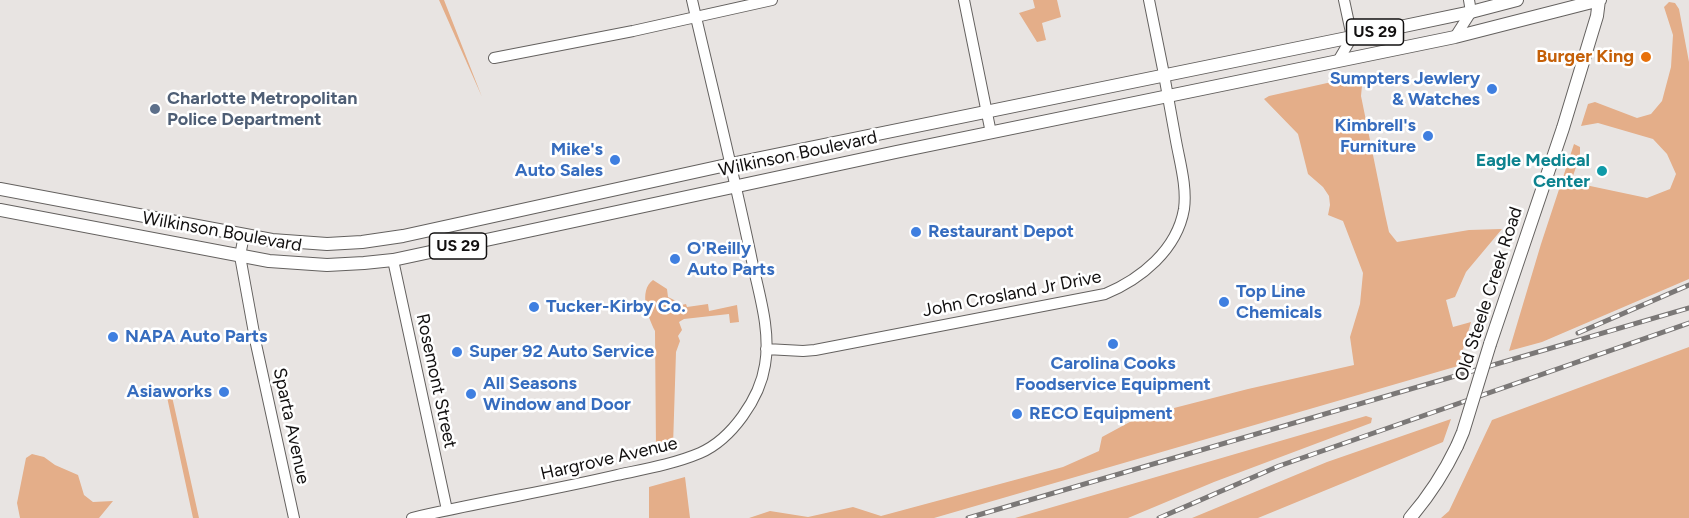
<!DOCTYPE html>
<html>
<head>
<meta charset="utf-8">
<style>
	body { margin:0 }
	canvas { display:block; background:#e8e4e2 }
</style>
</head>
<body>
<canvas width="1689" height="518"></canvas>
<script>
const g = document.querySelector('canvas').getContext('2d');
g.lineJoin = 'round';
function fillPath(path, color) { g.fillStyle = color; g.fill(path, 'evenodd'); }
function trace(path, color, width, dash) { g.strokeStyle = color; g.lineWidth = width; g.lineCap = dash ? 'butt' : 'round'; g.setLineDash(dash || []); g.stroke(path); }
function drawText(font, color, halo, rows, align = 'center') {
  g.font = font + ' Figtree,sans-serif'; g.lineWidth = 5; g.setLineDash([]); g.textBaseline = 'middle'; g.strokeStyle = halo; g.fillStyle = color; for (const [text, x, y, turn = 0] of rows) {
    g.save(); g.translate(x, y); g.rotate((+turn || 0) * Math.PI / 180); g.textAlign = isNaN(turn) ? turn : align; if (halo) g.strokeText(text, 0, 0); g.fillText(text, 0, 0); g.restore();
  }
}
const green = new Path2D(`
	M439,0H444L482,97Z
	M1033,0H1057L1061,17L1042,23L1046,40L1037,42L1019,13L1035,8Z
	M1669,2L1675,3L1679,9L1689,62V279L1542,342L1509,351L1541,244L1574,144L1580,147V155L1573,176L1576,183L1647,198L1670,189L1676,174L1667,154L1653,139L1598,123L1581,126L1588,104L1595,102L1637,118L1651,114L1662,101L1671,67L1673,35L1664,7Z
	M1363,75L1361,96L1385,214L1389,232L1397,242L1469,230L1502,229L1466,272L1455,297L1446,300L1453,327L1471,322L1458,366L934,518H749L770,511L808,517L853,507L881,516L1063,467L1099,451L1102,437L1139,417L1248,389L1354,365L1350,337L1360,304L1363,273L1343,221L1328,215L1330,205L1329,196L1323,187L1308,174L1298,134L1264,99L1269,96Z
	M653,280L667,289L668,297L676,301L677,306L686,304L687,307L708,304L709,311L737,305L739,322L730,323L729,314L684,319L679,322L682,330L678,336L680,341L676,352L673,446L656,449L655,331C648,317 638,291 653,280Z
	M1689,347V518H1441L1449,511L1492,420Z
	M171,392L199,518H193L167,397Z
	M1366,416L1372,418L1371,423L1214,482L1128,518H1015Z
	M1451,419L1443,442L1258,518H1192L1327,462Z
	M32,454L44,457L55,465L78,475L84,495L93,502L113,501L99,518H20L17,503L26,458Z
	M685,477L690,518H649V487Z`);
const minor = new Path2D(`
	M964,0L991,133
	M1455,37L1471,12L1469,0
	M494,58L633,31L772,0
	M1338,61L1352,37L1344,0
	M244,235L240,256L256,344L294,518
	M393,260L447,510
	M766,349L803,351L815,350L1105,294C1141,279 1177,250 1184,209C1187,187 1180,163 1176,141C1168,94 1159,47 1149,0
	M412,518C480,502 549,491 617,475C645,469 674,464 700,453C732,439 760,398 765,365C771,331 759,294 752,261C734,174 712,87 692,0`);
const major = new Path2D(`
	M0,189L272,240L327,244L362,242L403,236L731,164L1352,37L1471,12L1517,0
	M0,210L269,261L327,265L364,263L393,260L896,152L1455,37L1600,0
	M1490,344L1563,128L1597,16L1599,0
	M1410,518C1429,496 1444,473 1457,446`);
const rail = new Path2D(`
	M1578,333L1689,285
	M968,518L1689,308
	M1159,518L1279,466L1689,323`);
const majorBridge = new Path2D(`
	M1457,446L1463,432L1490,344`);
const markers = [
	[1646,57,6,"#e8710a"],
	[1492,89,6,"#3f7fe0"],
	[155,109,6,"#5c6f8a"],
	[1428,136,6,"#3f7fe0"],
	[615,160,6,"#3f7fe0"],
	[1602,171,6,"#0f9aa8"],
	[916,232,6,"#3f7fe0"],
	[675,259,6,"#3f7fe0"],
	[1224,302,6,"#3f7fe0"],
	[534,307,6,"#3f7fe0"],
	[113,337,6,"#3f7fe0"],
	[1113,344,6,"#3f7fe0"],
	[457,352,6,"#3f7fe0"],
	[224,392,6,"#3f7fe0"],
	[471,394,6,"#3f7fe0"],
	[1017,414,6,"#3f7fe0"]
];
const shields = [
	[1375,32,57],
	[458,246,57]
];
const shieldNames = [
	["US 29",1375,32],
	["US 29",458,246]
];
const foodNames = [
	["Burger King",1634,57]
];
const shopNames = [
	["Sumpters Jewlery",1480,79,"right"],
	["& Watches",1480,100,"right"],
	["Kimbrell's",1416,126,"right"],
	["Furniture",1416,147,"right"],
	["Mike's",603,150,"right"],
	["Auto Sales",603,171,"right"],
	["Restaurant Depot",928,232],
	["O'Reilly",687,249],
	["Auto Parts",687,270],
	["Top Line",1236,292],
	["Chemicals",1236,313],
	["Tucker-Kirby Co.",546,307],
	["NAPA Auto Parts",125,337],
	["Super 92 Auto Service",469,352],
	["Carolina Cooks",1113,364,"center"],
	["Foodservice Equipment",1113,385,"center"],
	["All Seasons",483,384],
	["Window and Door",483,405],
	["Asiaworks",212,392,"right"],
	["RECO Equipment",1029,414]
];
const serviceNames = [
	["Charlotte Metropolitan",167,99],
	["Police Department",167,120]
];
const streetNames = [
	["Wilkinson Boulevard",798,154,-12],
	["Wilkinson Boulevard",222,232,10],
	["John Crosland Jr Drive",1012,294,-11],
	["Old Steele Creek Road",1489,294,-72],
	["Rosemont Street",436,381,78],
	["Sparta Avenue",291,426,78],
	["Hargrove Avenue",609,459,-13]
];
const cultureNames = [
	["Eagle Medical",1590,161],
	["Center",1590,182]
];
fillPath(green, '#e4ae89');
trace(minor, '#64615f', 12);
trace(major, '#64615f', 14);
trace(minor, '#fff', 10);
trace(major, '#fff', 12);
trace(rail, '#7b7877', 5);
trace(rail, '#fff', 3, [9]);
trace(majorBridge, '#64615f', 14, []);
trace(majorBridge, '#fff', 12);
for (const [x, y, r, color] of markers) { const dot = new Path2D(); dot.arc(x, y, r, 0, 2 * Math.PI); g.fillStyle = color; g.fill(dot); trace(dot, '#fff', 2); }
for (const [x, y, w] of shields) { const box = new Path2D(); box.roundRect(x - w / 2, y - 13, w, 26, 4.5); g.fillStyle = '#fff'; g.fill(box); trace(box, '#121010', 1.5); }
drawText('bold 16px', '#121010', null, shieldNames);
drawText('bold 18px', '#c56008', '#fff', foodNames, 'right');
drawText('bold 18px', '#366cbe', '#fff', shopNames, 'left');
drawText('bold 18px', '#4e5e75', '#fff', serviceNames, 'left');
drawText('18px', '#121010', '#fff', streetNames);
drawText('bold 18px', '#0d838f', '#fff', cultureNames, 'right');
</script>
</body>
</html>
